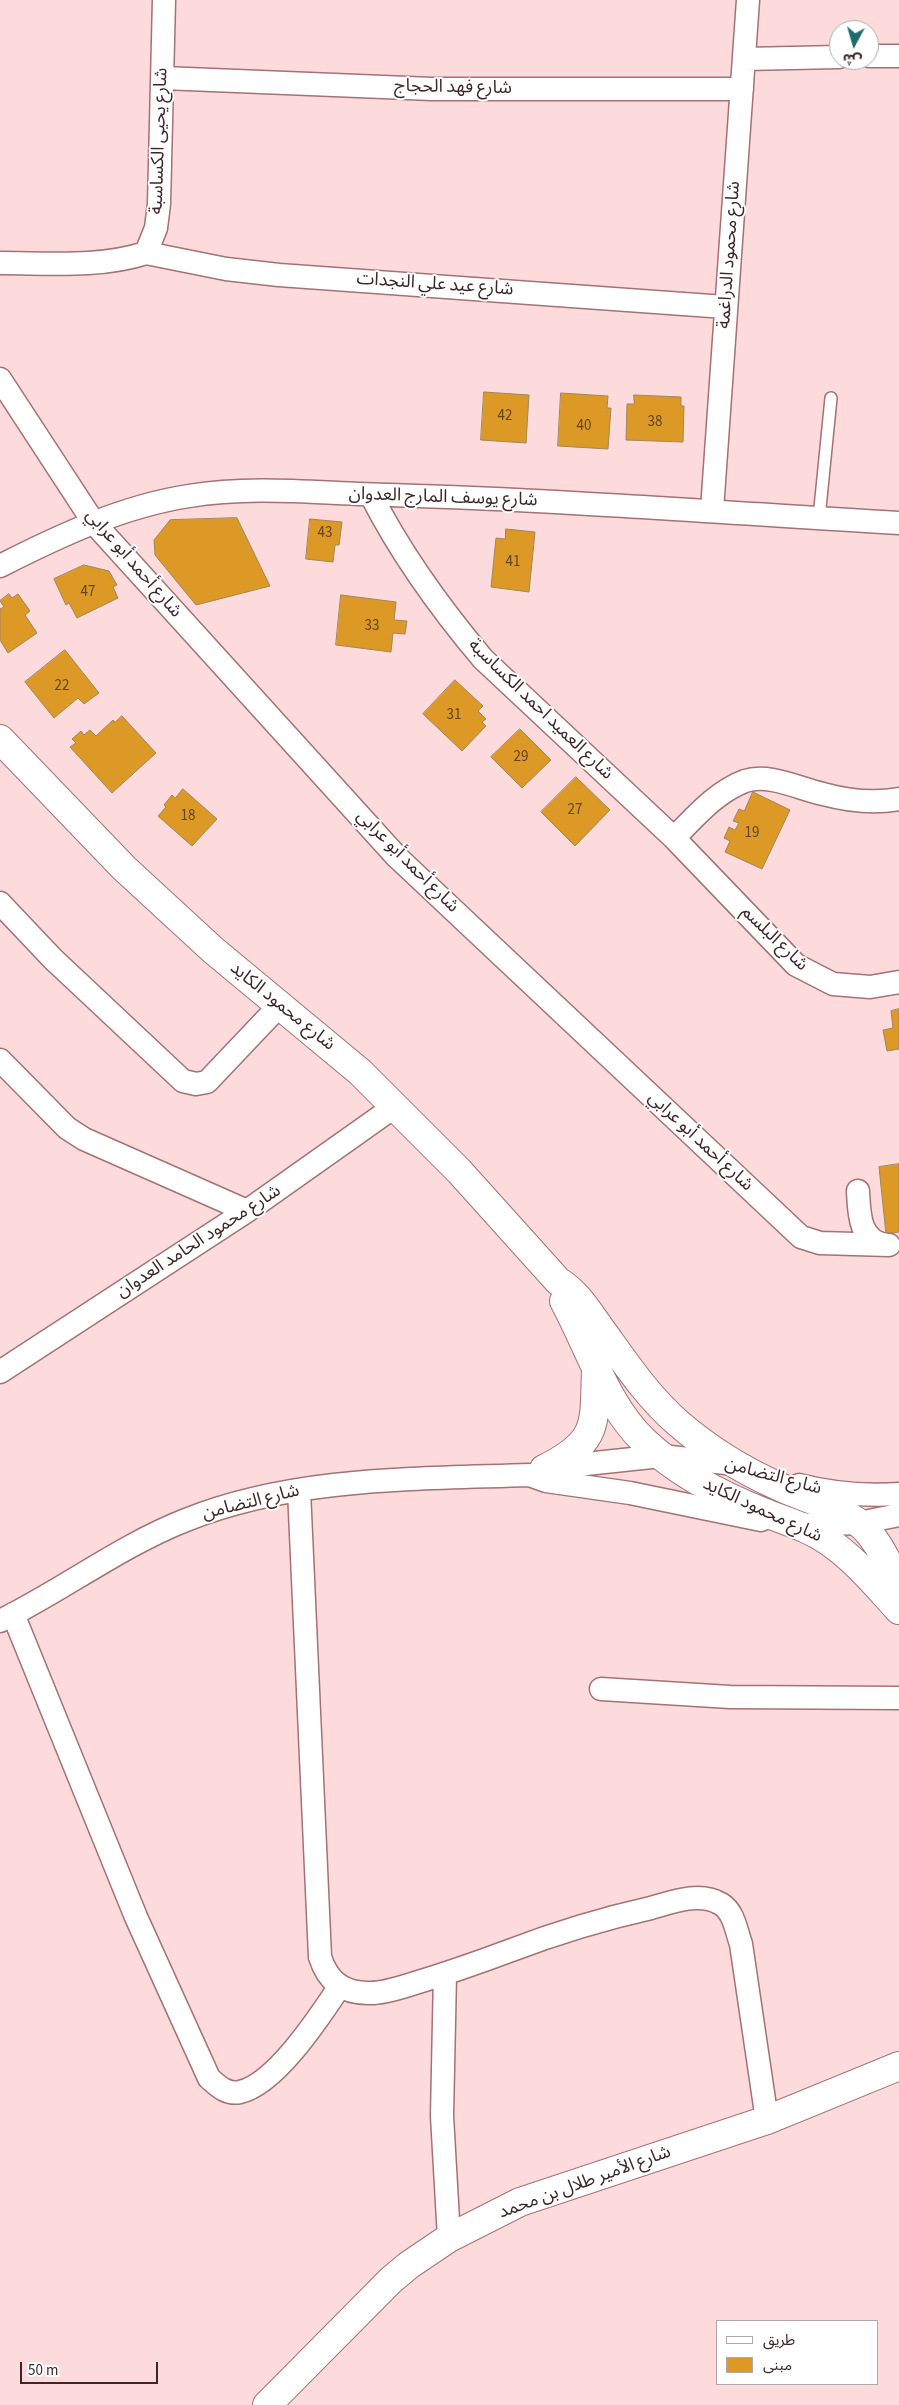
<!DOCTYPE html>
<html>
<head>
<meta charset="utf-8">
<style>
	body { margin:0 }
	#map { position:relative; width:899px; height:2405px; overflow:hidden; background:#fddbdc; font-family:"Source Sans 3","Noto Sans Arabic",sans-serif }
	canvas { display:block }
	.legend { position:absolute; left:716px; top:2320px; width:162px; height:65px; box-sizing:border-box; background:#fff; border:1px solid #b1a9a9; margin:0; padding:6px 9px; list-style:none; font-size:15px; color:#3b2728 }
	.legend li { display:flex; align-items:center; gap:10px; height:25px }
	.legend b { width:25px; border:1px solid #b1a9a9 }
	.north { position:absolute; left:829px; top:20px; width:50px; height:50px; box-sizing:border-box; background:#fff; border:1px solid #b1a9a9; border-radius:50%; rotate:186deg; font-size:14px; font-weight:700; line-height:20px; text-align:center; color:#3b2728 }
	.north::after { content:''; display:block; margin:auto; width:18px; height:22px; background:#1f6b6c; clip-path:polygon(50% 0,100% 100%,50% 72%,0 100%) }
	.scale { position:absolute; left:20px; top:2362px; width:138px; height:22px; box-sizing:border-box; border:2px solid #3b2728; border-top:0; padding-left:6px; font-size:15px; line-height:18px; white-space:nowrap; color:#3b2728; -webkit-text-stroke:4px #fff; paint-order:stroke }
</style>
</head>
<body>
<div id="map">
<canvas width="899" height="2405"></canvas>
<ul class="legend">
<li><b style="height:6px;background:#fff"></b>طريق</li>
<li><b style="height:14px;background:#dc9925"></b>مبنى</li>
</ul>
<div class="north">ش</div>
<div class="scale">50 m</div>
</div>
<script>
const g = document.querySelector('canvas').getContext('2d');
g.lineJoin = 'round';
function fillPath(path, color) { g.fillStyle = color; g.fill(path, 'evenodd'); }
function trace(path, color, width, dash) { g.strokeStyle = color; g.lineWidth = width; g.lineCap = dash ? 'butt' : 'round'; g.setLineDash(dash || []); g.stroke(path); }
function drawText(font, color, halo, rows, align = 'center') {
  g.font = font + ' "Source Sans 3","Noto Sans Arabic",sans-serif'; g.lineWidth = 4; g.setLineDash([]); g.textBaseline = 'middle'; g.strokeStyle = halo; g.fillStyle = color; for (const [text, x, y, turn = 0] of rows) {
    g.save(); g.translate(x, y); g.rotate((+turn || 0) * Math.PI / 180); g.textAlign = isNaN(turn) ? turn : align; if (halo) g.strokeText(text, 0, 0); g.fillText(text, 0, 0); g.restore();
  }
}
const building = new Path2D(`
	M484,392L529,395L526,443L481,440Z
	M561,393L608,396L607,408H611L608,449L558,446Z
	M634,395L681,397V406H684L683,442L626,440L627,404H634Z
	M237,518L270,586L196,605L155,555L154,540L170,520Z
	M310,519L342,522L339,545H335L333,562L306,559Z
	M506,529L535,532L529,592L491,587L496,538L505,539Z
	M84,565L109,571L117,585L113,587L118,598L77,618L69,603L66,605L54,579Z
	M9,594L12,598L18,594L30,611L25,615L37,633L8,653L0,640V609L4,607L0,601Z
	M341,595L396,602L394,620L407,621L405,634L393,633L391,652L336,645Z
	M65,650L99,693L84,704L78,698L54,718L25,682Z
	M455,680L483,706L478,711L486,719L482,722L486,726L462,751L423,714Z
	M122,716L156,753L112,793L70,747L76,743L72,739L81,731L84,735L90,730L96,736L113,720L115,722Z
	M520,729L551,760L522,788L491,757Z
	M576,777L610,810L575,846L541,812Z
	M183,789L217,819L192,846L158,816L166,807L164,805L172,795L175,798Z
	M753,792L790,810L762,869L725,852L730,841L724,838L729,827L735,830L739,823L733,821L739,809L744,811Z
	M899,1009V1049L887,1051L883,1030L893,1028L891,1011Z
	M899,1164V1232L886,1234L879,1167Z`);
const lane = new Path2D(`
	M819,518L831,398`);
const street = new Path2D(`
	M869,56H899
	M745,59L839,57
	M163,78L432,89H742
	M146,253L226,269L279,275L725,307
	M0,263C48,263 100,268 146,253L156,228L159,204L164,0
	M0,379L94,523L397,857L801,1237L820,1243L889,1245
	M371,495C401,554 440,608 483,659L674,838L796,965L833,984L870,987L899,982
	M712,510L748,0
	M0,566C59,536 123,506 189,496C256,485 323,494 390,495C560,500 730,513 899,523
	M674,838C695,817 716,792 745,781C769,773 800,789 823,794C849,801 873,804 899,799
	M0,903L53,959L183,1081L196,1084L207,1082L280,1005
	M0,1060L67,1128L84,1139L247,1211
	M858,1191C859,1213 859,1243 888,1245
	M0,1372L247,1211L394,1107
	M548,1468L661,1456L735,1464
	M799,1485C833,1494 864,1496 899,1494
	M299,1490L320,1957C328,1982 344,1994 371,1993C384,1993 399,1988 412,1984C445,1974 477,1963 509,1951C556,1933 602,1919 651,1908C672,1902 700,1891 721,1904C734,1912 736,1930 741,1944L767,2120
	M798,1525L859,1523L899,1515
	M13,1614L136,1917L209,2078C218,2086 227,2095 240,2092C276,2084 320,2016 340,1986
	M0,1621C63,1590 120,1546 186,1520C293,1477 415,1479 529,1475L546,1481L630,1493L761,1520
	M601,1689L730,1697L899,1698
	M445,1974L442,2116L449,2238`);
const secondary = new Path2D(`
	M0,739L124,868L213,950L360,1072L459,1171L558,1281C578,1293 589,1313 603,1332C626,1364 648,1397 678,1423C708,1449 744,1471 780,1487C806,1499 837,1506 860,1524C878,1539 888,1564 899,1584
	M564,1301C590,1349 606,1405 645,1442C679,1474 720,1495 763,1512C785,1521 808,1527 828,1541C856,1560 877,1586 899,1610
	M544,1469C600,1441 594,1425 596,1368
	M267,2405L391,2280L409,2265L449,2238L520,2202L767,2120L899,2066`);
const numberNames = [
	["42",505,417],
	["38",655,423],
	["40",584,427],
	["43",325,534],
	["41",513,563],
	["47",88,593],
	["33",372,627],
	["22",62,687],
	["31",454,716],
	["29",521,758],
	["27",575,811],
	["18",188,817],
	["19",752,834]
];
const streetNames = [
	["شارع فهد الحجاج",453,88,1],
	["شارع يحيى الكساسبة",160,141,-88],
	["شارع محمود الدراغمة",730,255,-86],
	["شارع عيد علي النجدات",435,285,4],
	["شارع يوسف المارج العدوان",443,498,2],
	["شارع أحمد أبو عرابي",133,564,49],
	["شارع العميد احمد الكساسبة",540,710,44],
	["شارع أحمد أبو عرابي",407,862,45],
	["شارع البلسم",774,939,44],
	["شارع محمود الكايد",282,1007,39],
	["شارع أحمد أبو عرابي",700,1142,43],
	["شارع محمود الحامد العدوان",199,1242,-33],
	["شارع التضامن",773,1477,15],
	["شارع التضامن",251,1503,-14],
	["شارع محمود الكايد",762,1511,25],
	["شارع الأمير طلال بن محمد",585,2183,-20]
];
fillPath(building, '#dc9925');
trace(building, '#a0855e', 1);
trace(lane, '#a37274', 14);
trace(street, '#a37274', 25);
trace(secondary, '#a37274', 30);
trace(lane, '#fff', 11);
trace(street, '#fff', 22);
trace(secondary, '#fff', 28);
drawText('15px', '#634427', null, numberNames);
drawText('18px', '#3b2728', '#fff', streetNames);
</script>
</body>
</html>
